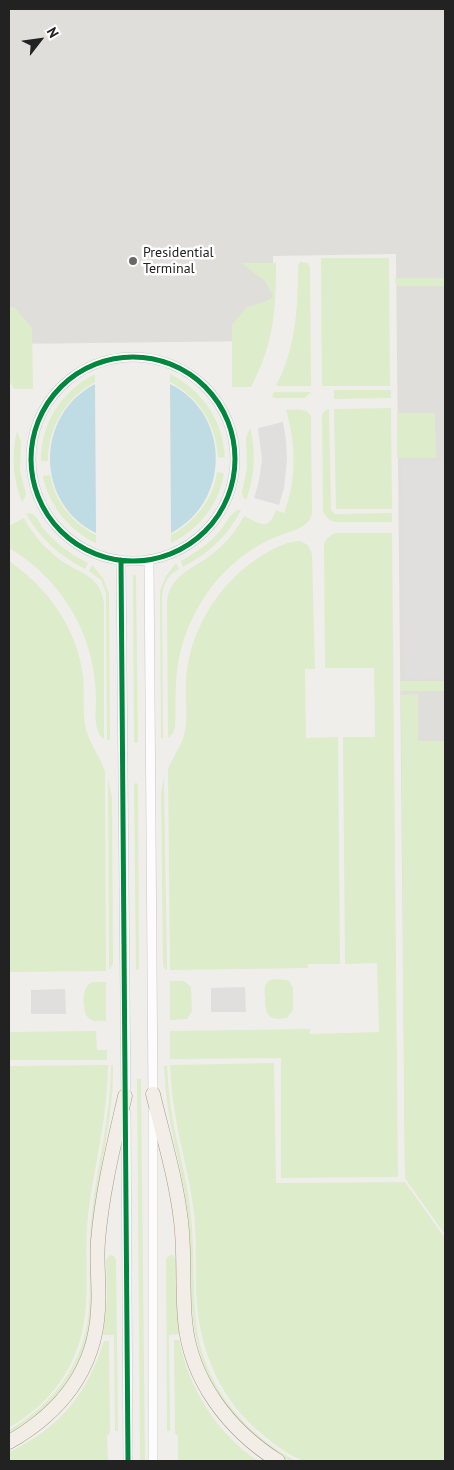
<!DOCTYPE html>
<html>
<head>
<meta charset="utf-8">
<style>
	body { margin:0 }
	#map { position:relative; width:454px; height:1470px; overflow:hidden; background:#f0eeeb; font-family:"PT Sans",sans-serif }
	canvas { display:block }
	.frame { position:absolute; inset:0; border:10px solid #222; pointer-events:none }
	.north { position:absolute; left:15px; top:15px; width:50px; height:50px; -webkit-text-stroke:4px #fff; paint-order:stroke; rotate:60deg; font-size:14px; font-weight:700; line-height:20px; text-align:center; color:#222 }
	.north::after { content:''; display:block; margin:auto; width:18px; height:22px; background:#222; clip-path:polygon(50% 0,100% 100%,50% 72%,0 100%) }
</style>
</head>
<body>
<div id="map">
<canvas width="454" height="1470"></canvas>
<div class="frame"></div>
<div class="north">N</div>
</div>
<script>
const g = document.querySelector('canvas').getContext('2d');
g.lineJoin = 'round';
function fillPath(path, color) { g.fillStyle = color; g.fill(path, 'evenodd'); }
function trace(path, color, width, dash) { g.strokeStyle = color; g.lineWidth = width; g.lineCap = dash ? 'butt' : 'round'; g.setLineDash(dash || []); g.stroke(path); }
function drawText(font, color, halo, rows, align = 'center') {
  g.font = font + ' "PT Sans",sans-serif'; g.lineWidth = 5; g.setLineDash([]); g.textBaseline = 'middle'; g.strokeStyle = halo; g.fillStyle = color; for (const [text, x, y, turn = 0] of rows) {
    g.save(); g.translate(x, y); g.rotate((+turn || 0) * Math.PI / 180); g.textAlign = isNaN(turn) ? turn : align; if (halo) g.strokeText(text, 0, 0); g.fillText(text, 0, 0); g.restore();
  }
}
const airport = new Path2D(`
	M9,9H445V1234L405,1178L396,254L273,256L274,298L260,341L9,344Z`);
const grass = new Path2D(`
	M321,258H389L390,386H322Z
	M300,262L308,263L310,267L311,386H276C296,348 298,307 298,266Z
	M241,263H276C276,311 274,343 251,387H232V325L247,307L264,302L272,298L273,295L264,280Z
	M395,278H445V286H396Z
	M9,306L15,308L32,328L33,389H14L9,380Z
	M95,374V382C66,398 48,427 48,461H41C41,422 61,392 95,374Z
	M170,374C203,391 223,420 225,458L218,457C216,424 199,397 170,382Z
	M334,390H391V398L334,399Z
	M274,392H311L305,398H274L272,396Z
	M391,408L392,509H336L334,409Z
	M329,409L331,510L335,514L392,513V522H336C330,521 325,517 323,511L322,415L325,411Z
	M286,410C295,410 306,407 311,416L312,513C309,529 290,531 276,537C247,549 221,571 204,598C187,623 177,654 176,684C175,698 176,713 175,727L173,733L168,738L167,602C169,573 199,567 217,550C228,541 237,529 244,516C261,524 268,532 276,510L284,513C297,480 296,443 286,410Z
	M397,413H435L436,458H397Z
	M250,428C256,452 255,477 246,500L243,497L242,492L247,468L246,438Z
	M17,431L21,442L20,471L26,494L24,499L22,502C13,480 11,454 17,431Z
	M217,472L224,473C219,505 199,529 171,543V535C195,522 213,500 217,472Z
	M50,475C55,502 72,523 96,535V543C69,530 51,508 43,478V476Z
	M237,510H241C228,536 209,553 183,567L181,561C195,553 209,544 219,532C225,525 229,515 237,510Z
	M26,513C36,512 38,521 43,528C55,543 70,554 88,563L85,569C60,556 39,538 26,513Z
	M24,518C32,534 45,548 59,559C79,574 100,574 104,603V739C101,737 99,735 98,731C94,722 96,710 96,700C96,686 94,672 91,658C80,612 50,572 9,548V526Z
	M335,533H392L398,1177L281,1178V1058L170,1059V1031L310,1029V1034L379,1032L377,963L345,964L343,737H375L374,668H325L324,544L327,538Z
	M300,541L308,545L312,554L315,669H305L306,738L338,737L340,964H308V968L170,970L168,769C173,756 182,746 185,731C188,715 185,698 186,682C188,634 216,587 255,560C267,552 285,541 300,541Z
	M9,561C48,588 77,628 83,676C85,694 82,712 86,729C90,745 100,756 105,771L106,971L9,972Z
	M176,563L179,569C168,575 163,584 162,597L163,738H161L160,591L166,576Z
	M92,565L103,578L109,593L110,740H107L106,593L101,580L89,571Z
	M134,574L136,576L138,742L136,743L134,742L133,576Z
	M400,681H445V691H400Z
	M418,694V741H445V1234L405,1178L401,695Z
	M164,777L167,970L164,968L163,963L161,793Z
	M108,778L112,798L113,964L109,970Z
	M136,783L138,784L139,969L138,970L136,969L134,784Z
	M274,979L287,980L290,982L293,988V1010L287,1018C269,1021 265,1016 265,999C265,994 263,987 267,983C269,980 270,980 274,979Z
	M170,981H184L191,987L192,1011L187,1019L170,1020Z
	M92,982H106V1021C98,1021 91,1023 86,1015C83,1004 81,988 92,982Z
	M96,1031L97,1050H107V1060H9V1032Z
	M274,1063L276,1183L405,1182L445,1238V1461C411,1461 377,1461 343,1461C333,1461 314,1463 305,1461C292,1458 271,1442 261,1433C222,1402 201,1353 197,1305C194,1272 198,1239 193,1206C189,1175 180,1145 175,1114C172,1097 171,1081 170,1065Z
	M108,1065C108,1116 94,1166 88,1216C84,1249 89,1283 85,1315C80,1363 51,1405 9,1427V1066Z
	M111,1065H113C114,1115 100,1165 94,1215C90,1245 93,1276 92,1306C90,1361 56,1408 9,1433V1430C54,1404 85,1363 89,1309C91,1276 88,1244 92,1211C98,1162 111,1114 111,1065Z
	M167,1065C168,1086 170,1106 174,1126C179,1153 187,1180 190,1208C195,1246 192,1284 196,1322C202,1383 243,1433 296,1461C282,1461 270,1449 260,1441C244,1430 230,1413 220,1396C180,1333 196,1277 187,1208C183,1177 174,1146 169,1115C166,1098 165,1082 164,1066Z
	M137,1079H141V1081L145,1461H140Z
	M111,1255L114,1256L116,1260L118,1431H115L114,1335H103L107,1300L106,1260L109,1256Z
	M171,1255H173L176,1260L177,1311L180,1334L169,1335L170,1431H167L166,1260L167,1257Z
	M174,1340H179C189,1388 216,1433 258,1461H178V1436L175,1433Z
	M104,1341H109L110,1433L107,1436L108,1461H9V1452C60,1428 87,1394 104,1341Z`);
const parking = new Path2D(`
	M283,422L286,440L287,459L284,488L279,505L254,498L259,481L262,459L258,428Z
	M402,461H445V678L405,679Z
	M245,987L246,1012H211V988Z
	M65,989L66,1014H31V990Z`);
const water = new Path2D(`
	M95,384L96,533C35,503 35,415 95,384Z
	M170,384C231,414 231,502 171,533Z`);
const minor = new Path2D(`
	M31 459a102 102 0 1 1 204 0a102 102 0 1 1-204 0Z
	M121,560L126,1100
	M149,560L153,1099
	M153,1112V1461
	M126,1113L128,1461`);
const primary = new Path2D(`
	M153,1094C163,1136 176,1178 181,1221C185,1254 182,1287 185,1320C190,1380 229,1430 278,1461
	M9,1442C60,1413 95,1370 98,1310C100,1287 96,1264 98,1241C102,1192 114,1144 125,1096`);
const cycleway = new Path2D(`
	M31 459a102 102 0 1 1 204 0a102 102 0 1 1-204 0Z
	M121,560L128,1461`);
const markers = [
	[133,261,5,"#6a6968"]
];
const poiNames = [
	["Presidential",143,253],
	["Terminal",143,269]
];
fillPath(airport, '#e0deda');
fillPath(grass, '#ddeccb');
fillPath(parking, '#e0dfde');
fillPath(water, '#bfdbe3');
trace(minor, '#c9c8c7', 10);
trace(primary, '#a79c86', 15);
trace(minor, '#fdfcfc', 9);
trace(primary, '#f3ede7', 14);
trace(cycleway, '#00873e', 5);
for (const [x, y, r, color] of markers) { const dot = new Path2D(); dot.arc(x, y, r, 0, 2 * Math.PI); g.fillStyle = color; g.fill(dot); trace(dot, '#fff', 2); }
drawText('14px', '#222', '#fff', poiNames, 'left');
</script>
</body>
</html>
